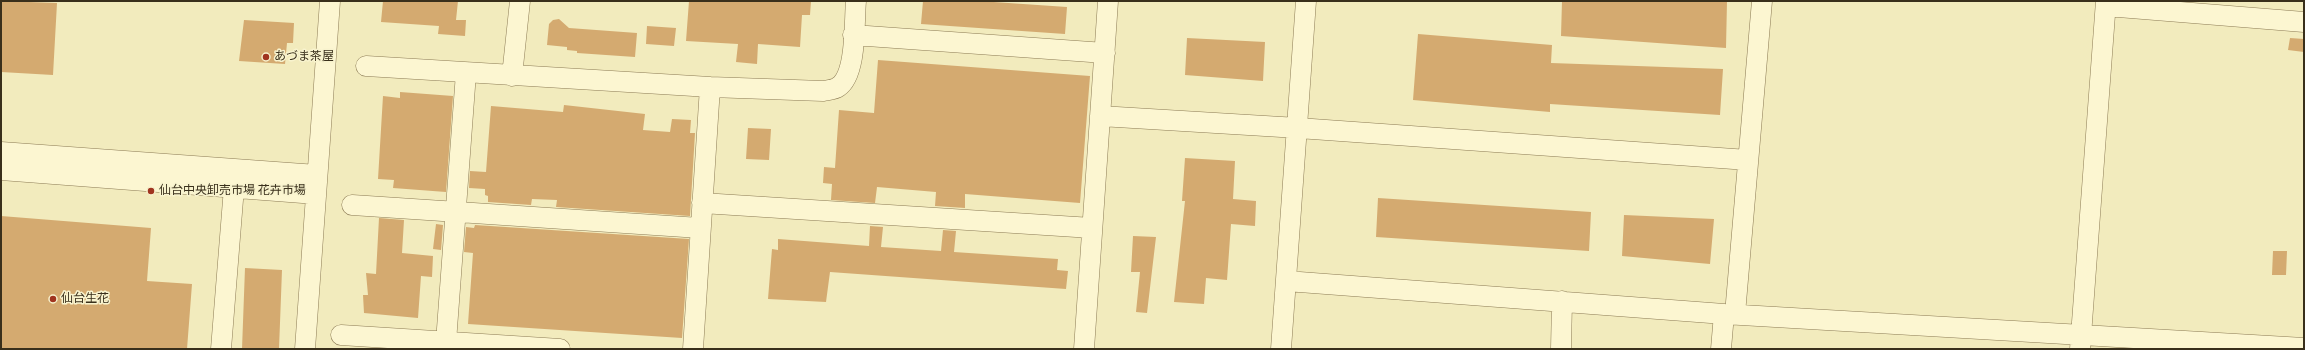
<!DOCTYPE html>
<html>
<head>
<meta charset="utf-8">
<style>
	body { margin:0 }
	#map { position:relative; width:2305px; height:350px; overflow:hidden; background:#f2ebbd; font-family:"IBM Plex Serif",serif }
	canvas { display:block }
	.frame { position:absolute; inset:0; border:2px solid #392f1b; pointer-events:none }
</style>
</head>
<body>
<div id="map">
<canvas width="2305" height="350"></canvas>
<div class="frame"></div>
</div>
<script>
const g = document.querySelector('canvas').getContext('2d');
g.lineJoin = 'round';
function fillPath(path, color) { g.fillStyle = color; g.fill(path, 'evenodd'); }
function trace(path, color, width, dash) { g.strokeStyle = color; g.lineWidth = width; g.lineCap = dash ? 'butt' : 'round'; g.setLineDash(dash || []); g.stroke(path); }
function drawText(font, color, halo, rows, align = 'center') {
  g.font = font + ' "IBM Plex Serif","Noto Sans JP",serif'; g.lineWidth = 3; g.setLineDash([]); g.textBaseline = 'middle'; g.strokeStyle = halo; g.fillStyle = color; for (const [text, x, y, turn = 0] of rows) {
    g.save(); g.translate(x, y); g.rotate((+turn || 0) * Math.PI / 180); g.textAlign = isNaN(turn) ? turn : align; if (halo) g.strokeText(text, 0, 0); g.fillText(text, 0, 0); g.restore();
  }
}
const building = new Path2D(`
	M1,1L57,3L53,75L1,72Z
	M383,1H458L456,20H466L465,36L438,34L439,26L381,22Z
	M689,1H811L810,15H802L800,47L758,44L757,64L736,62L738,44L686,41Z
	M923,1H979L1067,7L1065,34L921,24Z
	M1562,1H1727L1726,48L1561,36Z
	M559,19L569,28L637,33L635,57L577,53V51L567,50V47L547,45L549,24L553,20Z
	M244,20L294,23L293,43H287L285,64L239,61Z
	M647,26L676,28L674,46L646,44Z
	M1418,34L1552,45L1551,63L1723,69L1720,115L1550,104V112L1413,100Z
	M1187,38L1265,42L1263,81L1185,75Z
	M2290,38L2304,39V52L2288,50Z
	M878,60L1090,76L1080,203L965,194V208L935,206L936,192L877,187L875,203L831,200L832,184L823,183L824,167L835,168L839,110L874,113Z
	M400,92L453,96L446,192L393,188L394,180L378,179L383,96L400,98Z
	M564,105L645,114L643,130L670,132L672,119L691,120L690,133H695L690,216L556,207L557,200L532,199L531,205L488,202V196L485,195V189L469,188L470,171L486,172L491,106L563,112Z
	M748,128L771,129L769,160L746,159Z
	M1185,158L1235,161L1233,199L1256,201L1255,226L1231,224L1227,280L1206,278L1204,304L1174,302L1185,201H1182Z
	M1378,198L1591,212L1589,251L1376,237Z
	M1624,215L1714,219L1710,264L1622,256Z
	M1,216L151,228L147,281L192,284L187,349H1Z
	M379,218L404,220L402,253L433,256L432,277L421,276L418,318L364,313L363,295H368L366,273L376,274Z
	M436,224L443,225L441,250L433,249Z
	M475,225L689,239L682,338L468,324L473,253L464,252L466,227L474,228Z
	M870,226L883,227L881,247L941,251L943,230L956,231L954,252L1058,259L1057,270L1068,271L1066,289L830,272L826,302L768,299L772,249L778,250V239L869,246Z
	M1133,236L1156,237L1147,313L1136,312L1140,272H1131Z
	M2273,251H2287L2286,275H2272Z
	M245,268L282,270L279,349H242Z`);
const minor = new Path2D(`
	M2106,6L2304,22
	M853,35L1105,53
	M366,66L710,87L823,91C827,90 834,90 838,87C857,75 854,22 856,1
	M512,76L520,1
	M1100,116L1298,128L1748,160
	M1,152L317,175
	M1,170L316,194
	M702,203L1092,228
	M352,205L700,228
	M1286,281L1724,314L2304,348
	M1735,314L1762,1
	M341,335L560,349
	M446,342L466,73
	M221,349L235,175
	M305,349L330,1
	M693,349L710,87
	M1084,349L1108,1
	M1281,349L1306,1
	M1561,349L1562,301
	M1721,349L1724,314
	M2080,349L2106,1`);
const markers = [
	[266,57,4,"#a0341f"],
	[151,191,4,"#a0341f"],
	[53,299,4,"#a0341f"]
];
const poiNames = [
	["あづま茶屋",274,57],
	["仙台中央卸売市場 花卉市場",159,191],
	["仙台生花",61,299]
];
fillPath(building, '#d4aa70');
trace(minor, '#8c7b55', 21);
trace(minor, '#fcf6d1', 20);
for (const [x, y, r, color] of markers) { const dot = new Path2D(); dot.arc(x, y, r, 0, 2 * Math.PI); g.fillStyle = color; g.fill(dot); trace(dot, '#f8f3ce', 1.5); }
drawText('12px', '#392f1b', '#f8f3ce', poiNames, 'left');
</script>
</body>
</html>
